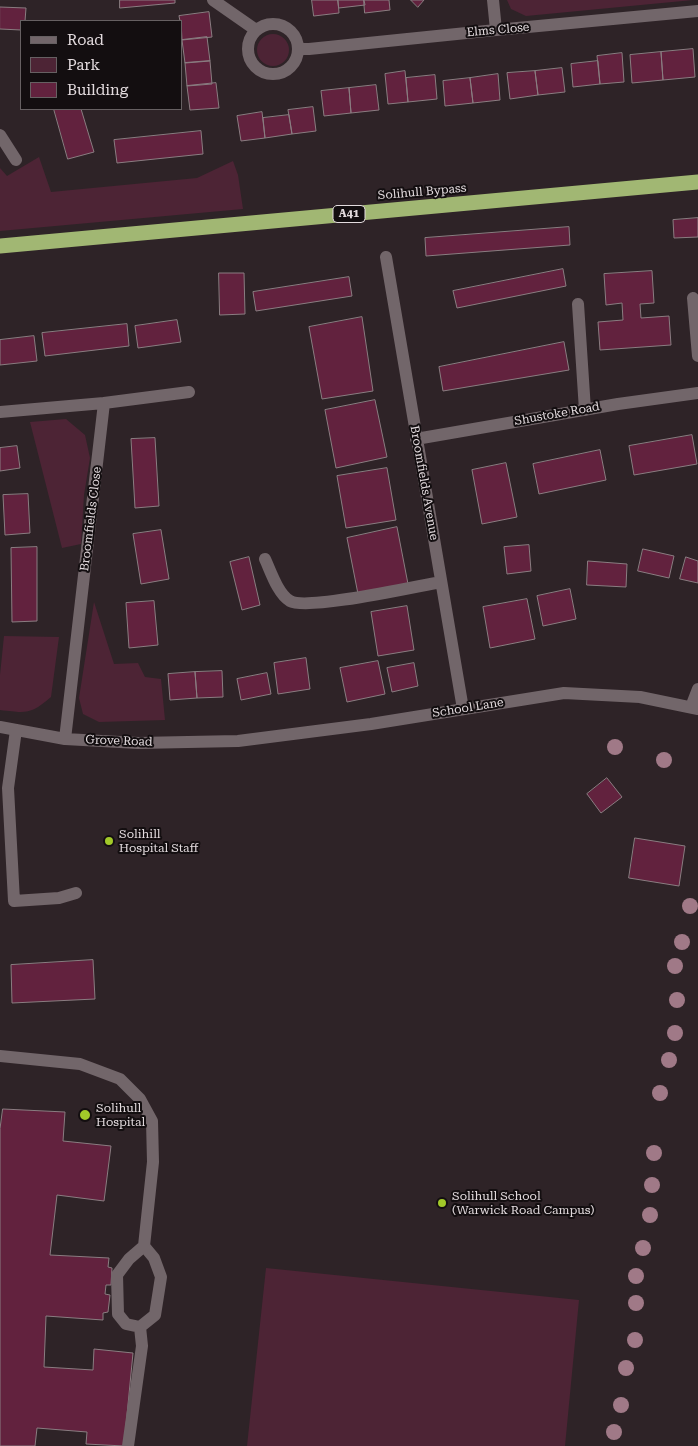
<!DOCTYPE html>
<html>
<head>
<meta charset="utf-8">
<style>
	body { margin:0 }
	#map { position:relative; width:698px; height:1446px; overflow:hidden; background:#2e2327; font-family:"Roboto Serif",serif }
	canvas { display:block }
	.legend { position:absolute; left:20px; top:20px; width:162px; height:90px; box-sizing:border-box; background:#130e10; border:1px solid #666062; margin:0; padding:6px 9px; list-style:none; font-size:15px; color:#e3dbde }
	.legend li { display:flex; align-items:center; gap:10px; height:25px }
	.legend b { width:25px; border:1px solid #666062 }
</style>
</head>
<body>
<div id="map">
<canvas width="698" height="1446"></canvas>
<ul class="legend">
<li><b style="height:6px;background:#72666a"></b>Road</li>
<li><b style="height:14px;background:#4d2435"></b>Park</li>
<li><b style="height:14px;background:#62223e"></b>Building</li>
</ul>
</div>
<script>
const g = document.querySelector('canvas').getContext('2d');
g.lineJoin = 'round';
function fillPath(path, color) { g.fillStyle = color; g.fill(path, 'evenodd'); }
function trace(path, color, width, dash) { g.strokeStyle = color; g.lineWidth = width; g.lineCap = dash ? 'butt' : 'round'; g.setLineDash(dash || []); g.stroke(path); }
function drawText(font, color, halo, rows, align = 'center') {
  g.font = font + ' "Roboto Serif",serif'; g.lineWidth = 4; g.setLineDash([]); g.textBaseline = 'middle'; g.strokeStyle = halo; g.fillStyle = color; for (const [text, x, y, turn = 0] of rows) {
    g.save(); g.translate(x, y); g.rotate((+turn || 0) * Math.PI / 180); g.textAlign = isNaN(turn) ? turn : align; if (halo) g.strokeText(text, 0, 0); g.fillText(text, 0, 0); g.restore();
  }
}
const green = new Path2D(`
	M507,0H693L526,16L511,9Z
	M257 50a16 16 0 1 1 32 0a16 16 0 1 1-32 0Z
	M39,157L51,192L197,178L233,161L238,175L243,209L0,231V168L7,176Z
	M66,419L85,435L90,458L84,495L81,544L62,548L30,422Z
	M94,602L114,664L138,663L145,677L161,679L165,720L99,722L83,714L79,698Z
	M4,636L59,637L51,697C30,715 26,713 0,710V675Z
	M266,1268L579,1300L565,1446H247Z`);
const building = new Path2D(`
	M120,0H175V3L120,8Z
	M312,0H338L339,13L314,16Z
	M338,0H364L365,5L339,8Z
	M364,0H389L390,10L365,13Z
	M411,0H424L418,7Z
	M0,7L26,8L25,21H21V30L0,29Z
	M209,12L212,37L182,40L181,21H180L179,16Z
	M207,37L210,61L185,63L182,40Z
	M693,49L695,77L663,80L661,52Z
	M661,52L663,80L632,83L630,55Z
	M622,53L624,82L600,84L597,56Z
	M210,61L212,84L187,86L185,63Z
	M598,61L600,84L573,87L571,64Z
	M562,68L565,92L538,95L535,71Z
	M405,71L408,102L388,104L385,74Z
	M535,71L538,95L510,99L507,73Z
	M498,74L500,100L473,103L470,78Z
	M435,75L437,99L408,102L406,78Z
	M470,78L473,103L445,106L443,81Z
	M216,83L219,108L190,110L187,86Z
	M376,85L379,110L351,113L349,88Z
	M349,88L351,113L324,116L321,91Z
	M313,107L316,131L292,134L288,110Z
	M54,109H81L94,152L68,159Z
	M262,112L265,138L241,141L237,116Z
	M289,115L292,134L265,138L263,118Z
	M201,131L203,154L117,163L114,140Z
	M698,218V237L674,238L673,220Z
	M569,227L570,245L426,256L425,238Z
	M563,269L566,286L457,308L453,291Z
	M652,271L654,303L640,304L641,318L669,316L671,345L600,350L598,322L623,320L622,303L606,305L604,274Z
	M219,273H244L245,314L220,315Z
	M349,277L352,296L256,311L253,292Z
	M362,317L373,391L322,399L309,327Z
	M177,320L181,342L138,348L135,326Z
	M127,324L129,346L45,356L42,333Z
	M34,336L37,361L0,365V340Z
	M564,342L569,370L443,391L439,367Z
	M375,400L387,457L336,468L325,410Z
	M692,435L697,464L634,475L629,446Z
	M155,438L159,506L135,508L131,439Z
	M17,446L20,468L0,471V448Z
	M600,450L606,480L539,494L533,464Z
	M506,463L517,517L482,524L472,470Z
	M387,468L396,520L346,528L337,476Z
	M28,494L30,533L5,535L3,495Z
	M397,527L408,584L358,594L347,538Z
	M161,530L169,579L141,584L133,534Z
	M529,545L531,571L507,574L504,547Z
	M37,547V621L12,622L11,548Z
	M643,549L674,556L669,578L638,571Z
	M249,557L260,605L242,610L230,562Z
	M686,557L698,561V583L680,579Z
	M588,561L627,564L626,587L587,585Z
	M570,589L576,619L543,626L537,596Z
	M527,599L535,639L490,648L483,607Z
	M154,601L158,645L129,648L126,603Z
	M407,606L414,650L378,656L371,612Z
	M306,658L310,689L278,694L274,663Z
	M378,661L385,694L347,702L340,668Z
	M414,663L418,686L392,692L387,668Z
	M222,671L223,697L197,698L195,672Z
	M195,672L197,698L170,700L168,674Z
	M267,673L271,694L241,700L237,679Z
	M607,778L622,797L601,813L587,794Z
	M635,838L685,846L679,886L629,878Z
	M93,960L95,999L12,1003L11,965Z
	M3,1109L65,1112L63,1141L111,1146L104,1201L57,1195L50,1255L109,1258L108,1267L112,1268L111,1285H106L105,1294L110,1295L108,1312L103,1313V1320L46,1316L44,1367L93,1370L94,1349L133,1353L124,1446L86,1444L87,1432L37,1428L35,1446H0V1129Z`);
const minor = new Path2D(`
	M213,0L256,30
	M493,0L496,30
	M248 49a25 25 0 1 1 50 0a25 25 0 1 1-50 0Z
	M299,49H309L496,30L698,11
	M0,135L16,160
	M386,257L463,709
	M693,298L698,356
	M578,304L585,410
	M104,403L189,392
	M0,412L104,403L65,739
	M416,439L618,404L698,393
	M265,559C271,572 278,594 290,601C307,611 417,586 441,582
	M691,707L698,689
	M0,727L65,739L138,743L238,741L371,724L564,693L640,697L698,709
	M16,730L8,788L14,901L59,898L76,893
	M0,1056L80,1064L120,1079L140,1099L152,1121L153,1162L144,1246L129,1259L117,1275L118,1314L126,1324L140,1327L155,1315L161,1277L154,1258L144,1246
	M128,1446L142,1346L140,1327`);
const highway = new Path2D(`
	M0,246L698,182`);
const trees = [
	[615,747],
	[664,760],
	[690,906],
	[682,942],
	[675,966],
	[677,1000],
	[675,1033],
	[669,1060],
	[660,1093],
	[654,1153],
	[652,1185],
	[650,1215],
	[643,1248],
	[636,1276],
	[636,1303],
	[635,1340],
	[626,1368],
	[621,1405],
	[614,1432]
];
const markers = [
	[109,841,5,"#a2c929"],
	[85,1115,6,"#a2c929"],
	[442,1203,5,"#a2c929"]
];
const shields = [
	[349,214,32]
];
const shieldNames = [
	["A41",349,214]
];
const streetNames = [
	["Elms Close",498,30,-5],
	["Solihull Bypass",422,192,-5],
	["Shustoke Road",557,414,-10],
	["Broomfields Avenue",424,483,80],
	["Broomfields Close",91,519,-83],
	["School Lane",468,708,-9],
	["Grove Road",119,741,2]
];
const poiNames = [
	["Solihill",119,834],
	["Hospital Staff",119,848],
	["Solihull",96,1108],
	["Hospital",96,1122],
	["Solihull School",452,1196],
	["(Warwick Road Campus)",452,1210]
];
fillPath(green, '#4d2435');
fillPath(building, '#62223e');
trace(building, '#8a7d81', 1);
trace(minor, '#72666a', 12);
trace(highway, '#a1b773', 15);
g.fillStyle = '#a07987';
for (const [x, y] of trees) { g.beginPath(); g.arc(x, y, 8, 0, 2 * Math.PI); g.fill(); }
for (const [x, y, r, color] of markers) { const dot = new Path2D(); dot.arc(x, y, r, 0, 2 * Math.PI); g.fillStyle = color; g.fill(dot); trace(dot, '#130e10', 2); }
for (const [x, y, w] of shields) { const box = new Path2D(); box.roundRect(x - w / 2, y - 8.5, w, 17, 4); g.fillStyle = '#130e10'; g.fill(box); trace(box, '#e3dbde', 1); }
drawText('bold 11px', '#e3dbde', null, shieldNames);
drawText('12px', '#e3dbde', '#130e10', streetNames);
drawText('12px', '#e3dbde', '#130e10', poiNames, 'left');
</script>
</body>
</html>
